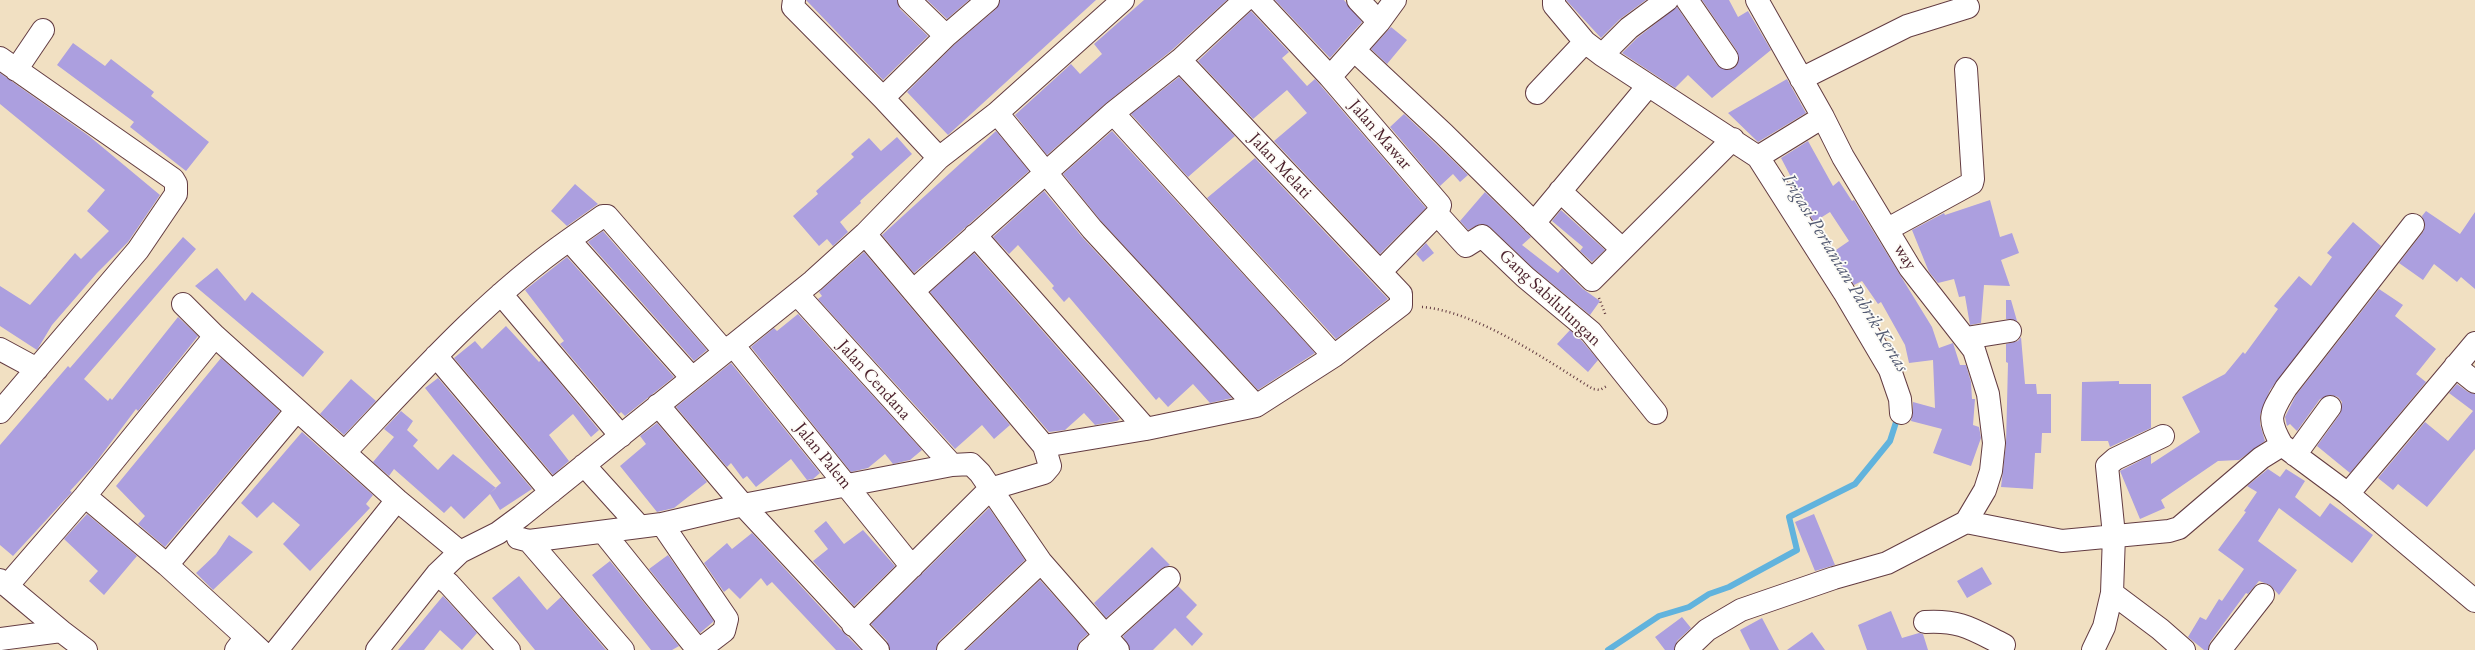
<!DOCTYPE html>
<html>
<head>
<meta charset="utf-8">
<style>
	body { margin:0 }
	canvas { display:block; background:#f1e0c2 }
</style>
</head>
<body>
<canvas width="2475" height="650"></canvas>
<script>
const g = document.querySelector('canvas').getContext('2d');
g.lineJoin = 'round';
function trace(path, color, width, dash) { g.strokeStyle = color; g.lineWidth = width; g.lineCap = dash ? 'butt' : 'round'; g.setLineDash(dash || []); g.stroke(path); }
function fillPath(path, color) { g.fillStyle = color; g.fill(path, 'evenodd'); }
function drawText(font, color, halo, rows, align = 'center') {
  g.font = font + ' "EB Garamond",serif'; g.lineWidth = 3.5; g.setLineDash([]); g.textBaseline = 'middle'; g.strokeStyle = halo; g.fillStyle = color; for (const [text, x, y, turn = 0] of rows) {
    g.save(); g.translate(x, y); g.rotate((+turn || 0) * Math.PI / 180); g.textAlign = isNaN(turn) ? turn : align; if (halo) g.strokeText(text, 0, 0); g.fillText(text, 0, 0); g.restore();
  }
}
const stream = new Path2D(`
	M1608,650L1659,616L1689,607L1709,594L1729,587L1797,550L1789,517L1855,484L1890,441L1898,416`);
const building = new Path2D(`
	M806,0H897L900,9L928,36L883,80Z
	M927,0H969L947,19Z
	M1000,0H1096L948,135L907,92L954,45L996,9Z
	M1144,0H1227L1172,50L1105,104L1047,155L1015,115L1071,64L1080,74L1102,54L1094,44Z
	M1275,0H1344L1362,22L1330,58Z
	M1566,0H1646L1620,19L1601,38Z
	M1702,0H1729L1738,17L1748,11L1771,50L1712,98L1688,75L1675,88L1622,53L1637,38L1677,7L1717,65L1728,70L1734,68L1738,63L1737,51Z
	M1251,11L1289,52L1282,58L1307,86L1315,79L1426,208L1380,254L1274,141L1307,113L1287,90L1253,119L1198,61Z
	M1391,27L1407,40L1387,64L1371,49Z
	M73,43L105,66L111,59L154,92L151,96L209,142L186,171L130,127L134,122L57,65Z
	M0,73L89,136L160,195L128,242L97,273L52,325L37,350L0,326V286L30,305L75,253L81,259L109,231L87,211L105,190L0,104Z
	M1179,77L1235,136L1188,177L1131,114Z
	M1787,79L1806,113L1758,142L1728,113Z
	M1404,114L1435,143L1468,175L1460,182L1453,174L1440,186L1390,127Z
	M996,131L1029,171L914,273L882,235Z
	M1112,131L1315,353L1258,390L1101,221L1063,174Z
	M897,137L912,154L860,201L861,203L840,222L848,232L833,246L827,239L819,246L793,216L818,194L816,191L854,157L851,154L869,138L881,151Z
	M1808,141L1833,186L1839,181L1852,201L1854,200L1932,327L1939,348L1953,343L1960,365H1966L1971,382L1972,399H1975L1973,425L1979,427L1981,438L1971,466L1933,453L1942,429L1911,421L1913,412V402L1935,408L1933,360L1909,363L1905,345L1881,302L1878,304L1862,281L1854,285L1833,252L1849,241L1830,212L1814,222L1799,198L1801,196L1781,158Z
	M1255,158L1388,299L1336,339L1207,198Z
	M575,184L598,204L567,226L551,211Z
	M1044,191L1083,238L1232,398L1210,403L1193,384L1168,407L1159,397L1156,400L1069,297L1064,302L1052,288L1054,286L1018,245L1009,254L993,237Z
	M1485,192L1531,237L1522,245L1558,273L1562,268L1583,289L1600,301L1590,315L1533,268L1490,227L1480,224L1468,230L1460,221Z
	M1990,200L2000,237L2012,233L2019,253L2001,260L2010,286L1984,285L1981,323L1970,325L1965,296L1959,297L1954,279L1938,283L1929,272L1912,230L1944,213L1945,215Z
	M1561,210L1605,250L1592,262L1580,251L1583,247L1552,221Z
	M2426,211L2460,234L2475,212V289L2461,277L2457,282L2434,264L2423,280L2399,263L2423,232L2425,226L2422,216Z
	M2353,222L2381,246L2270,390L2260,415V424L2265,441L2239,460L2218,461L2161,500L2165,508L2140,519L2120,471L2151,455V464L2200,432L2182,397L2225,374L2243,352L2245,354L2278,309L2274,306L2299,276L2311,286L2332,257L2327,253Z
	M603,231L707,350L694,361L588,242Z
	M183,237L196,249L84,379L108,401L110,398L112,400L178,317L198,336L138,411L136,409L94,465L70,491L72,492L13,556L0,545V445L68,366L70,368Z
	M1426,243L1434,253L1423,262L1416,254Z
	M864,252L1010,425L994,439L982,425L955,449L818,299L822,296L819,292Z
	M974,253L1120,419L1117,421L1095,425L1084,413L1065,430L1049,432L930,292Z
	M567,257L674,377L625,416L621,412L619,414L560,344L564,341L525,290Z
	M217,268L245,301L252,292L324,352L303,377L195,286Z
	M2379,289L2403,305L2395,316L2436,349L2416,374L2426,382L2350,473L2317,446L2340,414L2342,402L2338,397L2331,395L2320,399L2297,431L2290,424L2287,426L2285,417L2296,395Z
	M2006,300H2011L2017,321L2006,319Z
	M798,314L922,450L910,460L893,464L885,454L868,468L851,472L751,347L774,328L777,331Z
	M506,326L539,362L541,360L599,430L591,437L573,414L549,435L569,461L553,475L454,358L475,341L482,349Z
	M1570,330L1582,341L1598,360L1588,372L1557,344Z
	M2021,337L2025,384H2036L2037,394H2051V433H2042L2041,453H2035L2033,489L2001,487L2006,444L2008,363L2006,362V344L2018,341Z
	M221,358L280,411L165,547L138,524L145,516L116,486Z
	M731,363L820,473L813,479L807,480L791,459L756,487L747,476L743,479L731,463L727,467L676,407Z
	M438,378L532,489L500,510L490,494L464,519L451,506L444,513L394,469L389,476L373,462L394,437L384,429L401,411L413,421L407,430L418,440L413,446L438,470L453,454L496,488L490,493L501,483L425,388Z
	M351,379L376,401L344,435L320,414Z
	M2119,381V384H2151V428L2110,447L2108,441H2081L2082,382Z
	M2457,384L2468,392L2475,394V449L2427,507L2398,484L2393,490L2378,478L2425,422L2448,441L2473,411L2449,393Z
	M657,423L707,482L674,508L657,512L620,466L646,444L640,436Z
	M302,432L373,495L366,504L370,508L310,571L283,544L300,525L273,502L257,518L241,503Z
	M2268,469L2280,477L2286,469L2305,481L2295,497L2320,517L2330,503L2373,535L2352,563L2279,508L2258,541L2297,570L2279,595L2270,585L2259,581L2248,594L2246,593L2210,642L2208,650H2204L2188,637L2200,617L2206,620L2219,599L2222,601L2244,569L2218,550L2246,512L2244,511L2257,492L2247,486Z
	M989,508L1025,560L939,641L936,650H890L887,641L871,624Z
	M87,514L137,556L104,595L89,581L98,571L64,539Z
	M1814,514L1835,565L1815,571L1795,522Z
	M826,521L844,544L863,530L895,566L854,606L813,561L828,549L814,531Z
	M752,533L844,633L861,650H836L772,582L767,586L761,578L740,599L729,588L724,592L704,563L727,543L732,549Z
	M229,535L253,552L213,590L196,573L216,554Z
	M1152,547L1170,565L1161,569L1106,618L1094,603Z
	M668,555L714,621L700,633L649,569Z
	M610,561L679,646L672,650H651L592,575Z
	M1982,567L1992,584L1967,598L1957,581Z
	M519,576L547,610L561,597L606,650H535L492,598Z
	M1040,580L1088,634L1080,641L1077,650H966Z
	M1178,586L1197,605L1186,617L1203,634L1192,646L1175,628L1153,650H1130L1123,636Z
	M443,596L477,633L462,650L440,630L424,650H398Z
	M1891,611L1902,638L1919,633L1923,634L1928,650H1867L1858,625Z
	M1682,617L1691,628L1677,641L1674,650H1665L1655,637Z
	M1762,618L1779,650H1750L1740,630Z
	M1812,632L1825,650H1787Z`);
const path = new Path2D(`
	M1599,298L1606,316
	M1422,307C1476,311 1546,360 1593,389L1600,390L1607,386`);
const minor = new Path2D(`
	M794,0L793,7L883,98L939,158
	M909,0L946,36L988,0
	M1258,0L1330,77L1440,205L1437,214L1381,271
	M1358,0L1379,22
	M1554,0V5L1585,42L1602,55L1758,157L1844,292L1890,370L1900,399L1901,413
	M1687,0L1727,58
	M1757,0L1823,117L1843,157L1910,268L1974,350L1988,394L1994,443L1991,471L1985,490L1966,522
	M1354,50L1444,134L1592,280L1733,139
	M1602,55L1629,28L1667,0
	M0,58L173,179L176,184V194L138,250L0,412
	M16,70L43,30
	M1330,77L1379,22L1395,0
	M1801,79L1907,26L1968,7
	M1537,93L1585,42
	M883,98L946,36
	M997,113L1092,229L1256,406L1334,356L1401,305V294L1180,60
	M1113,113L1334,356
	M1758,157L1823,117
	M1560,191L1622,249
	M1437,214L1466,246L1482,236L1525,277L1591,332L1656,413
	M1534,223L1648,86
	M1888,229L1972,183L1973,179L1966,69
	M975,235L1146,429L1256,406
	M569,240L603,216H607L725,352
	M913,291L1113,113L1180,60L1245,0
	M501,294L621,436
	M797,294L952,465
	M183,304L215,336L397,500L460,552
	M1966,338L2010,331
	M733,345L912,567
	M0,349L37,369
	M436,356L551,492
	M2455,366L2475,382
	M658,405L743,505L878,650
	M2163,436L2115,459L2107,466L2114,535L2112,593L2160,629L2184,650
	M2282,445C2266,418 2271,413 2286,388L2413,225
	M1044,446L1146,429
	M345,452C416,377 485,299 569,240L692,378
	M2295,455L2330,407
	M584,465L640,527
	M2348,494L2475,343
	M85,496L167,565
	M662,524L727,619L724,631L699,650
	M604,533L698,650
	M518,538L529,541L623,650
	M529,541L662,524L743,505L952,465L971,464L980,473L1041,562L1118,650
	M437,574L449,584L509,650
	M0,580L61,631L0,639
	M7,586L85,496L215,336
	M1925,622C1961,620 1972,629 2004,645
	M853,625L990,489L1044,473L1050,466L1044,446L865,234
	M61,631L86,650
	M246,637L167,565L297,410
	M236,650L246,637L260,650
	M277,650L397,500
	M377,650L437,574L460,552L498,533L521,516L813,281L865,234L939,158L997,113L1123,0
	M948,650L1041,562
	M1089,650L1169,578
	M1686,650L1707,630L1741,610L1834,578L1887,563L1966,522L2062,541L2169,531L2179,528L2261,458L2282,445L2348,494L2475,601
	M2093,650L2104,627L2112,593
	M2220,650L2263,595`);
const streetNames = [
	["Jalan Mawar",1380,135,49],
	["Jalan Melati",1280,166,47],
	["way",1905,257,58],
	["Gang Sabilulungan",1550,298,43],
	["Jalan Cendana",874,380,48],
	["Jalan Palem",823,456,51]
];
const waterNames = [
	["Irigasi Pertanian Pabrik Kertas",1845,273,59]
];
trace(stream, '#61b3dd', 6);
fillPath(building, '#ac9fdf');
trace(minor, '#633c42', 24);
trace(path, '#633c42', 2.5, [1, 3]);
trace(minor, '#fff', 22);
drawText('18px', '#4a1f2b', '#fdfcf7', streetNames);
drawText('italic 19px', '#535a72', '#fdfcf7', waterNames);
</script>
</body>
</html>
